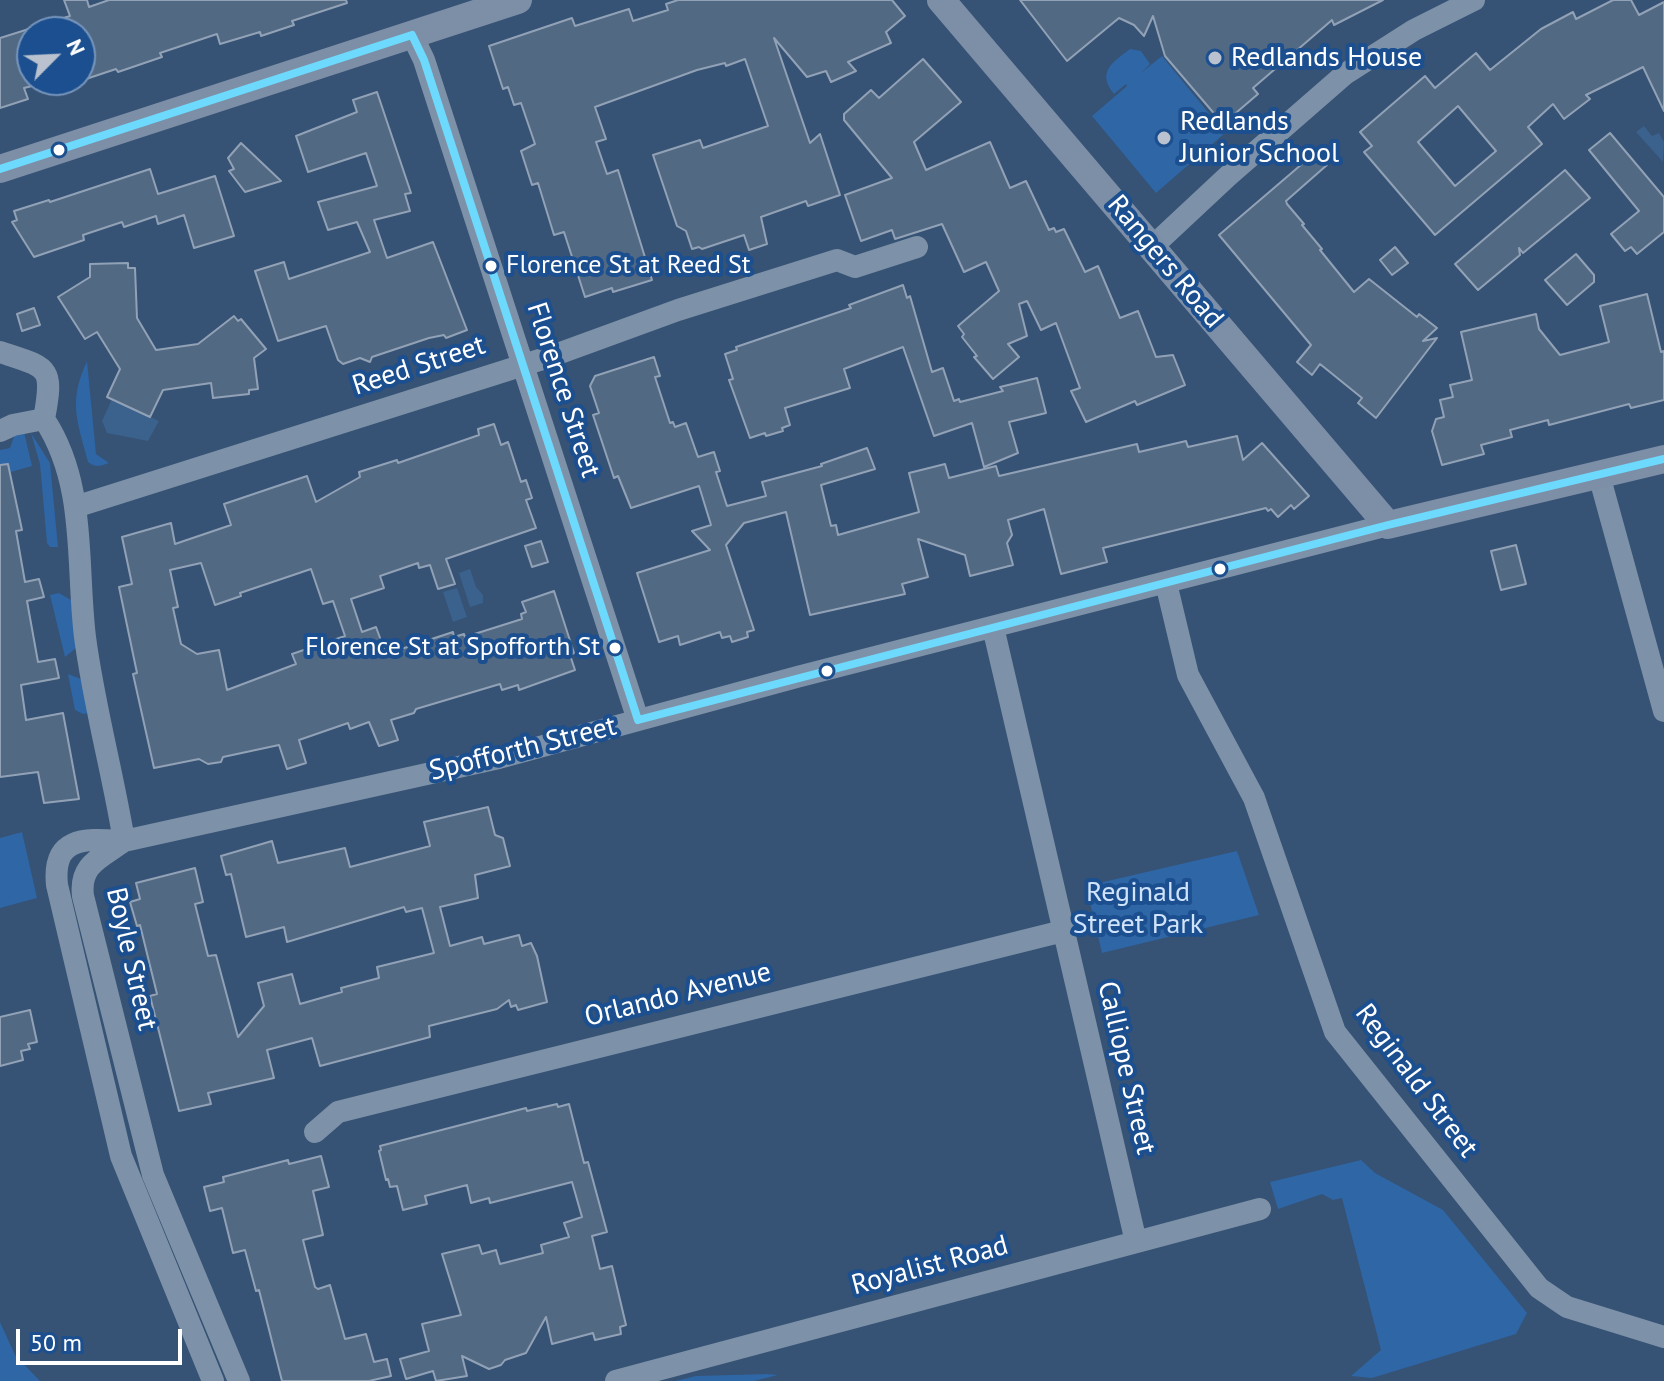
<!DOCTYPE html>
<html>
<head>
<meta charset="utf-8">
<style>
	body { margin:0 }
	#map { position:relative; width:1664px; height:1381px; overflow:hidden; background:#365274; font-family:"PT Sans",sans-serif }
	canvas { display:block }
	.north { position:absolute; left:16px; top:16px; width:80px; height:80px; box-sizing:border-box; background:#1b4f8f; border:2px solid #7695bc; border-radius:50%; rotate:66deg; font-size:22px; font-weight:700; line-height:32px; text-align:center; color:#fff }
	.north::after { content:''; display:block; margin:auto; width:28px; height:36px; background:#b9c2ce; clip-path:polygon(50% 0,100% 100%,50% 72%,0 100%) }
	.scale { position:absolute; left:16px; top:1329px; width:166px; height:36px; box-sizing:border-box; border:4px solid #fff; border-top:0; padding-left:10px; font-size:24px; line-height:28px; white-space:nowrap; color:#fff; -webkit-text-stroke:6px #1b4f8f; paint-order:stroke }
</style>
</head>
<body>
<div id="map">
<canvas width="1664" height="1381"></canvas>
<div class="north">N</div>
<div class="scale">50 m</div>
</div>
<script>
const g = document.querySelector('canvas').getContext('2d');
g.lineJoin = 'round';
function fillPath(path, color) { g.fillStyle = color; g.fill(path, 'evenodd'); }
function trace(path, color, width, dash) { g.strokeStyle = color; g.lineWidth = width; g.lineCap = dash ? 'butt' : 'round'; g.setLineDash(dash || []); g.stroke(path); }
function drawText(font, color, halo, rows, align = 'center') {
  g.font = font + ' "PT Sans",sans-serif'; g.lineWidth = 8; g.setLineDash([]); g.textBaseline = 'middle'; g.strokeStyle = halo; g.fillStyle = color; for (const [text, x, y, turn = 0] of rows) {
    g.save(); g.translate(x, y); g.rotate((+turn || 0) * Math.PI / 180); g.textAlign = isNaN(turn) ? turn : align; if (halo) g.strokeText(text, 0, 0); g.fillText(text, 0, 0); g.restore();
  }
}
const green = new Path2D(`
	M1130,49L1141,51L1150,64L1141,73L1162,56L1225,133L1156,193L1092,116L1127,86L1126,84L1114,94C1096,72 1113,62 1130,49Z
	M87,361L96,454L109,463C101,466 95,468 88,462C77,420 68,402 87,361Z
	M24,432L32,466L0,475V450L10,448L15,434Z
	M31,433L50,463L58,547H50L47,543L40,464Z
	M59,593L71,600L76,648L65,657L50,595Z
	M68,674L86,681L90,713L83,714L75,710Z
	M22,832L37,898L0,908V838Z
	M1237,851L1259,915L1102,953L1086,886Z
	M1361,1160L1375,1173L1443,1210L1527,1313L1516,1334L1372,1378L1351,1376L1381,1350L1342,1198L1333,1200L1322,1194L1278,1209L1270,1182Z
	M0,1322L15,1355L40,1381H0Z
	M767,1374L778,1375L754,1381H675L696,1376Z`);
const water = new Path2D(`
	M1644,126L1652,136L1659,133L1664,142L1663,162L1636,132Z
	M112,399L159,421L148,441L107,433L102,421Z
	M470,569L476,587L483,595V603L470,607L459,573Z
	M457,588L467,617L453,622L443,592Z`);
const building = new Path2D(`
	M64,0H87L89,7L109,0H346L347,3L292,21L294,25L261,36L260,32L220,44L217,34L160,53L162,57L118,72L116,69L80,81V32H32V86L24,88L28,99L0,108V38L70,16Z
	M678,0H892L905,16L886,32L891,43L848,62L856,71L831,82L826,71L807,77L774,38L810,143L820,134L840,195L808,206L806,201L761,217L767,244L749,250L744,235L702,249L699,247L692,249L686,231L677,226L653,155L700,140L703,148L768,126L745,59L726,66L725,63L697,70L595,107L606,139L596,142L607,174L618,170L652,280L613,292L612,288L585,297L564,232L554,235L538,183L532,185L521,151L535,144L521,103L514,105L508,87L503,89L489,46L572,18L575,26L629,9L633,21L668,10L666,4Z
	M1020,0H1383L1334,25L1332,20L1253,88L1258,94L1223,124L1165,56L1153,16L1144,36L1134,25L1119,18L1067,61Z
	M1613,0H1631L1639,15L1664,2V111L1643,67L1586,95L1590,99L1564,119L1553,104L1528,127L1542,144L1435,235L1364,152L1372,146L1360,132L1425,76L1435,88L1476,53L1490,70L1541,29L1573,12L1576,19ZM1458,106L1496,151L1455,186L1418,142Z
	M923,59L961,102L914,142L926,170L990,142L1010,188L1026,181L1049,230L1054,228L1056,232L1064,229L1085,272L1098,266L1120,318L1138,311L1156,357L1173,355L1185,385L1137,405L1135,401L1086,422L1071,391L1080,388L1056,323L1041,330L1027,301L1019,304L1027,336L1008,344L1019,357L993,379L974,357L977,356L962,337L964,334L958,326L999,291L986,262L964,272L942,224L895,239L892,230L861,241L845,195L892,178L844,120V114L871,90L879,98Z
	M377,92L411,193L405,194L410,211L374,220L387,258L433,242L467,330L446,338L444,335L429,338L372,357L370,362L360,358L343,364L338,360L326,326L278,341L255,271L284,262L289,279L370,252L357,222L328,230L318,202L377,186L366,153L308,172L296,136L357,112L353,100Z
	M1610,133L1664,197V232L1637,254L1631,247L1625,251L1611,234L1639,211L1589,150Z
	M241,143L281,181L245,192L229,171L234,169L228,158Z
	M1316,152L1327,165L1286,201L1287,204L1304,224L1302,225L1322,249L1320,250L1354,292L1369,279L1417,317L1419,314L1437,328L1423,341L1437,338L1376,418L1358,403L1362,398L1320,364L1312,375L1297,362L1311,345L1219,235Z
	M150,169L158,194L215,176L234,236L194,248L184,215L158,224L156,216L124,227L122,222L83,235L84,240L34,257L12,222L17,220L14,211L49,200L50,202Z
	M1565,170L1590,198L1523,253L1519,248L1520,255L1478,290L1455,264Z
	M1395,247L1408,263L1392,275L1380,260Z
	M1576,254L1594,275V282L1567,305L1545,280Z
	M128,263V268H135L137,318L156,350L198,344L234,316L238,321L241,319L266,349L254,358L258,389L249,390V394L213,398L211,383L163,390L150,417L107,397L120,369L97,332L85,339L58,297L90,277V264Z
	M903,285L907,298L910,296L932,372L943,368L954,401L959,399L960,402L1003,391L1000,387L1037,378L1046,413L1009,422L1018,453L984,467L972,423L934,436L903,347L844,369L850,388L785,408L790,425L782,428L783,431L766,436L765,433L750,438L729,380L733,379L725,354L737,350L736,347L851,308L849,305Z
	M1647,294L1661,352L1664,351V400L1631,408L1629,404L1549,425L1548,420L1510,430L1512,437L1481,445L1484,454L1442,465L1432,431L1436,419L1444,417L1440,400L1453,397L1450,385L1472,380L1461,332L1536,314L1539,329L1560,355L1609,342L1600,306Z
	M34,308L40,325L22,331L17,314Z
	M654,357L660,376L655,377L670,423L673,422L675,427L686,423L698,457L714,452L720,471L716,472L727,506L766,496L762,482L822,466L821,464L867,448L875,469L821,485L831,526L836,525L838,535L919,512L909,473L945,464L949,478L996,466L999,476L1137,444L1139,452L1186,441L1188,447L1237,436L1243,460L1262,443L1309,496L1294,509L1291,505L1278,517L1271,509L1268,511L1266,508L1103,548L1107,562L1061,574L1044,509L1008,520L1012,535L1007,543L1013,565L970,576L965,555L918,539L928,577L902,584L905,594L810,615L786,512L744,523L726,545L754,630L747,632L748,637L732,642L730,636L722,638L720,632L680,645L678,636L659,642L637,573L710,550L692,531L711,525L699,486L631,508L618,476L614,478L593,415L599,413L590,386L595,376Z
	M494,424L501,445L508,442L521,482L526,480L532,498L526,500L536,528L446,559L455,584L438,589L430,565L419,568L418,563L380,576L384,588L351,599L362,632L376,627L386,654L453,632L454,637L464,634L465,637L522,619L521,614L526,612L522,602L554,591L574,653L570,655L575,670L519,690L518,685L502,690L500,684L416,709L414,713L391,720L398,740L379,746L369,722L350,729L348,723L299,740L306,763L287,769L279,745L223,757L221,762L208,764L199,759L154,768L133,674L137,673L119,587L132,584L122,537L171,523L175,544L231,525L224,504L307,476L316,502L360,477L359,472L397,460L398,463L479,435L478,429ZM201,563L215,605L241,596L240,593L311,569L323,604L333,601L345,636L292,654L296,664L227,690L219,650L197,654L181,644L173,608L178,607L170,570Z
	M8,464L22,530L16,531L25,582L39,579L44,597L27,601L38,662L55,659L59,678L21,685L26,720L63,713L79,799L44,803L38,772L0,777V465Z
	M541,541L548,562L532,567L525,546Z
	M1516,545L1526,584L1501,590L1491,551Z
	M488,807L495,835L503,838L510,866L475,875L478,898L440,907L450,946L482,937L484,944L519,935L522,946L531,943L537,956L547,1002L518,1010L516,1005L511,1007L509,1000L497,1009L429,1026L430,1037L320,1066L312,1038L267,1050L274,1078L208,1093L211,1104L179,1111L150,996L157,994L140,925L137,926L130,902L140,899L136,883L195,868L203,902L195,904L208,956L216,955L238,1037L264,1006L258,983L292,974L300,1004L342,992L341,988L379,978L377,967L434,953L422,908L406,912L404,907L287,942L284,927L246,937L231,874L226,875L221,856L272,841L278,863L345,848L350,867L430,846L424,822Z
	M30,1010L37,1042L28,1044L30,1049L21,1051L23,1060L0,1066V1017Z
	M557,1104L558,1107L569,1104L584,1163L588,1162L607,1232L592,1236L600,1269L612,1266L626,1325L620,1327L621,1334L595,1340L593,1333L552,1344L546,1317L526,1353L505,1360L501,1365L489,1369L462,1356L467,1376L436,1381L433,1371L406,1379L400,1359L429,1351L422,1324L461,1315L442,1254L479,1245L482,1254L496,1250L500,1264L543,1253L541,1245L569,1237L564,1223L582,1217L572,1182L490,1203L489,1198L471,1203L467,1185L425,1196L427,1204L403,1210L397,1186L390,1187L388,1179L386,1180L379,1151L381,1150L380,1146L526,1108L527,1111Z
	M321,1156L329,1187L313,1191L323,1235L303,1240L315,1287L318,1289L330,1285L345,1339L366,1334L374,1362L387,1359L391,1376L369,1381H282L259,1290L256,1291L245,1250L233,1253L222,1208L210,1211L204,1187L224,1182L223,1177L288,1160L289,1164Z`);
const minor = new Path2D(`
	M412,35L424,60L638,720
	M1152,247L1228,176L1345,74L1414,30L1474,0
	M0,352C49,368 54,366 44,419C87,484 76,563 85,637C94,706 113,773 124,841
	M0,431L13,425L44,419
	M1599,475L1664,711
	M75,507L552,356L678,310L837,260L855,267L917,247
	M1166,583L1188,675L1254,798L1335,1032L1539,1288L1567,1307L1664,1337
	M993,627C1042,831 1088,1037 1136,1242
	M124,841C101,858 79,864 83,896L153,1175L239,1381
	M315,1132L338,1112L1063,931
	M213,1381L121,1156L57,885C52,835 86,839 124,841L499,758L797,677L1388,525
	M616,1381L1260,1209`);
const major = new Path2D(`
	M941,0L1388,525L1664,459
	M0,169L518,0`);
const bus1 = new Path2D(`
	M412,35L424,60L638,720
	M0,169L412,35
	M638,720L1388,525L1664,459`);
const markers = [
	[1215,58,8,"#b9c2ce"],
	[1164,138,8,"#b9c2ce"],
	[59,150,7,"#fff"],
	[491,266,7,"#fff"],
	[1220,569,7,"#fff"],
	[615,648,7,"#fff"],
	[827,671,7,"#fff"]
];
const busNames = [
	["Florence St at Reed St",506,266],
	["Florence St at Spofforth St",600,648,"right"]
];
const poiNames = [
	["Redlands House",1231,58],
	["Redlands",1180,122],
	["Junior School",1180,154]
];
const streetNames = [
	["Rangers Road",1165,262,50],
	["Reed Street",419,366,-18],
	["Florence Street",563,390,72],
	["Spofforth Street",523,749,-14],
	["Boyle Street",131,959,77],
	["Orlando Avenue",678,995,-14],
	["Calliope Street",1126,1068,77],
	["Reginald Street",1416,1081,53],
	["Royalist Road",930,1266,-15]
];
const parkNames = [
	["Reginald",1138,893],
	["Street Park",1138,925]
];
fillPath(green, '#2f66a5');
fillPath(water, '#3b618d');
fillPath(building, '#526984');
trace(building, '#92a2b6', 2);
trace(minor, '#7d92a8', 22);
trace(major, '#7d8ea7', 28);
trace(bus1, '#6ddafd', 8);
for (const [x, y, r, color] of markers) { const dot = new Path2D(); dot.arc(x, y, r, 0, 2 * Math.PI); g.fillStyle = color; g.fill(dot); trace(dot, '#1b4f8f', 3); }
drawText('26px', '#fff', '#1b4f8f', busNames, 'left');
drawText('28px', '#fff', '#1b4f8f', poiNames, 'left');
drawText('28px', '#fff', '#1b4f8f', streetNames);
drawText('28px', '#cfe3fa', '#1b4f8f', parkNames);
</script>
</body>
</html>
